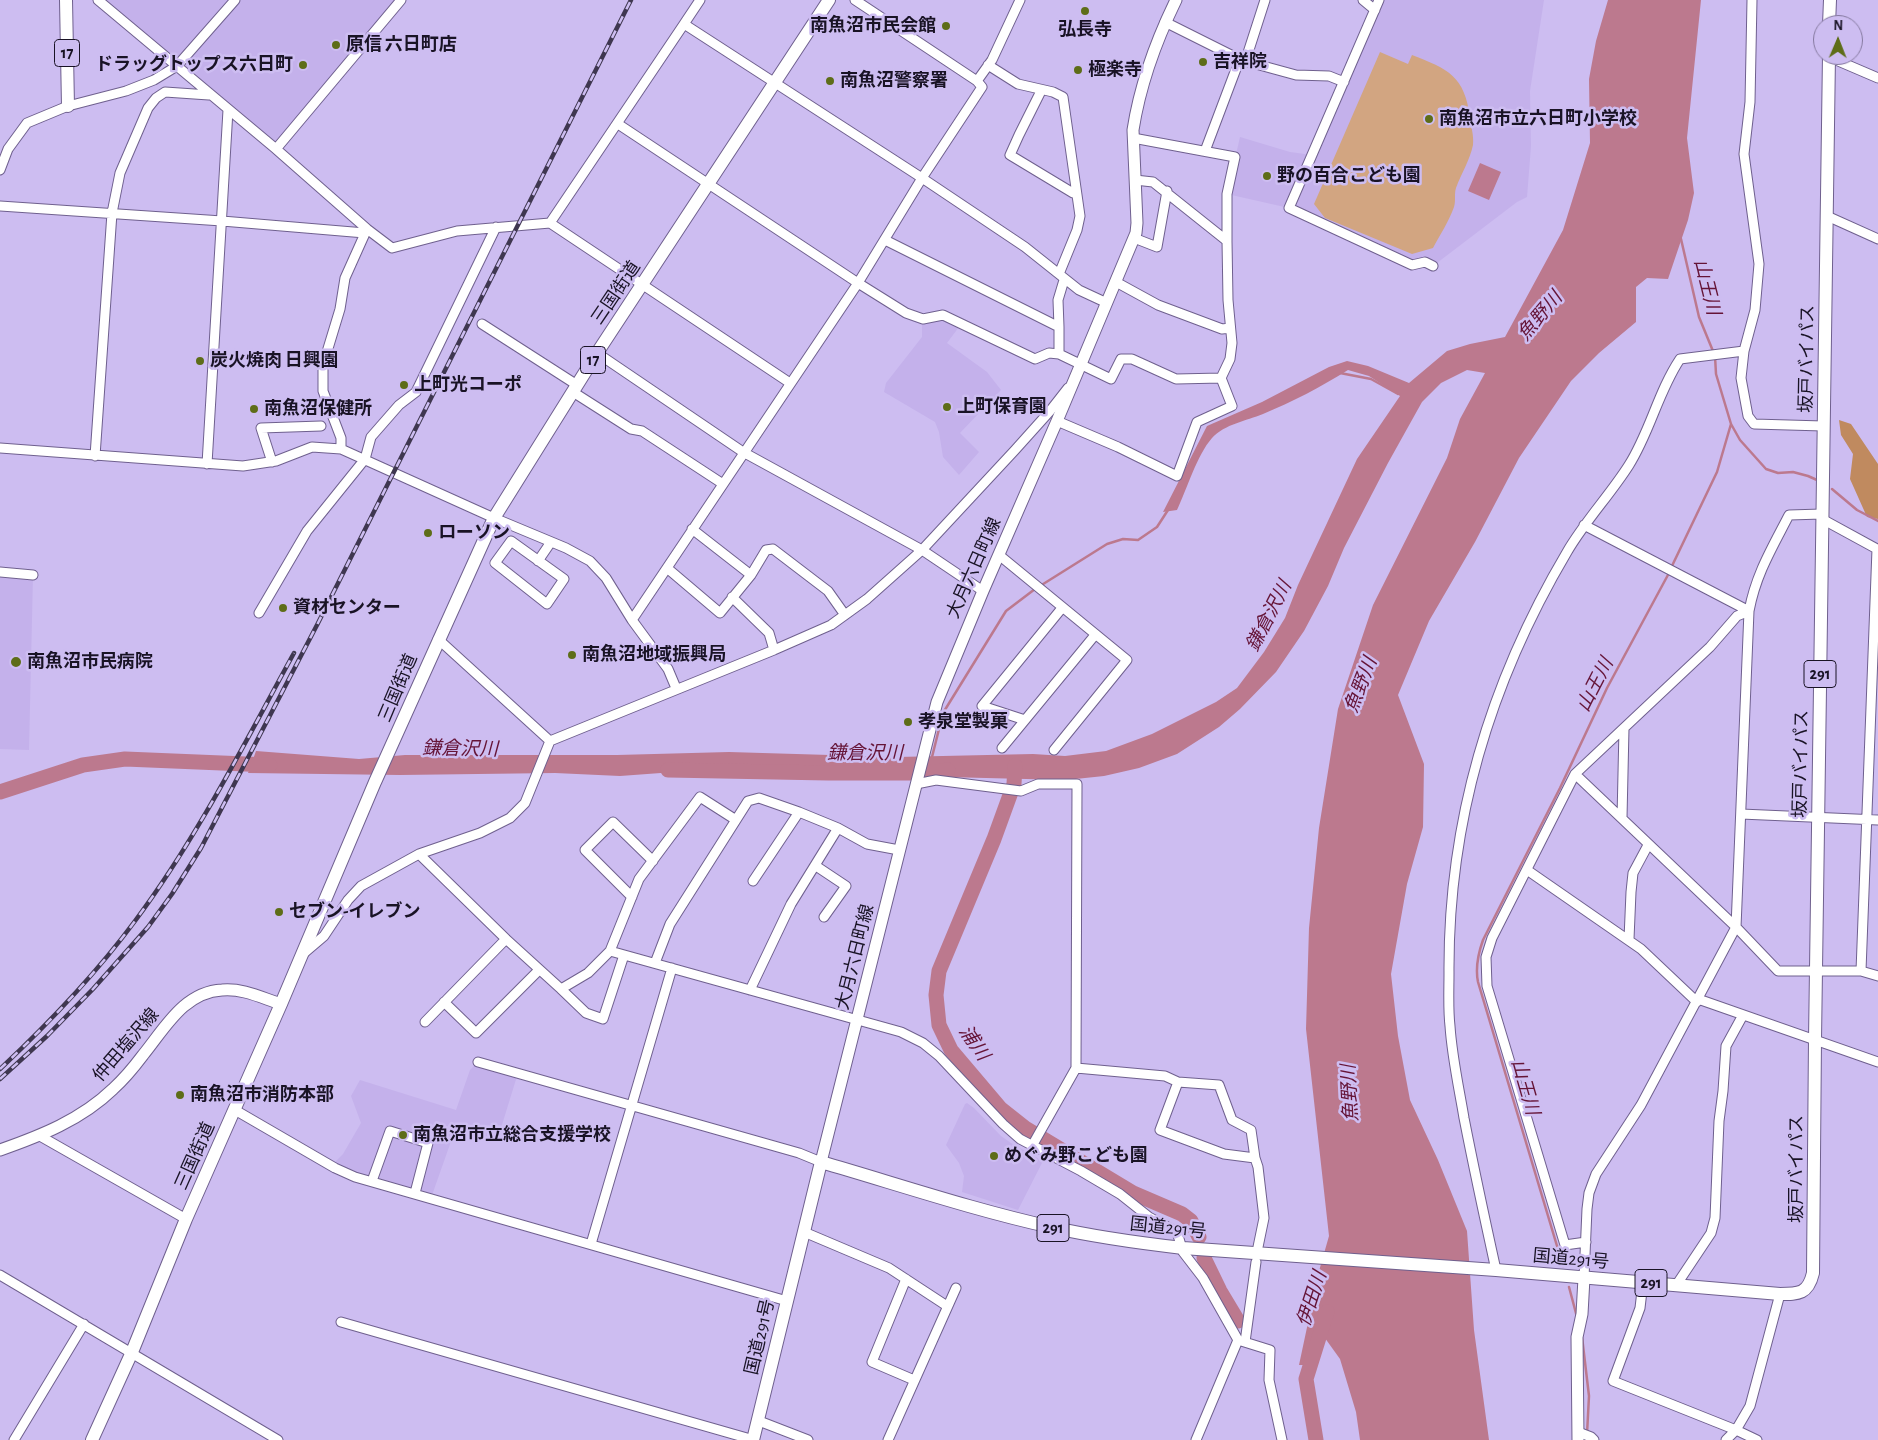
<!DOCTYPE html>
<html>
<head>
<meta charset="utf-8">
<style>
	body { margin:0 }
	#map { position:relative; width:1878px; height:1440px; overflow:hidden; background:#cdbdf1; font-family:"Alegreya Sans",sans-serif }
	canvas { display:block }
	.north { position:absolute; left:1813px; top:15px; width:50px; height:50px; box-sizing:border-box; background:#cdbdf1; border:1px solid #85799f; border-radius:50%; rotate:1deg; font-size:14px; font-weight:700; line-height:20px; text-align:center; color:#191325 }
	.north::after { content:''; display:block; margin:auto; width:18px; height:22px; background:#5e6d18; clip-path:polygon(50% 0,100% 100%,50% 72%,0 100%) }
</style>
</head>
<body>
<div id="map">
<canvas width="1878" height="1440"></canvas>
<div class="north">N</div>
</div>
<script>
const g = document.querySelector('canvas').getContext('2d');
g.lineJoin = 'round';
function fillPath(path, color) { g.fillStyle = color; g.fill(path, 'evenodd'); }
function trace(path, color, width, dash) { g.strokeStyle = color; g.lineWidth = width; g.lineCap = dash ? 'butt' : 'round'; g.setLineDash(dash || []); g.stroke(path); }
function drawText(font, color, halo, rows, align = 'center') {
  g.font = font + ' "Alegreya Sans","Noto Sans JP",sans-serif'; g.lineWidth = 5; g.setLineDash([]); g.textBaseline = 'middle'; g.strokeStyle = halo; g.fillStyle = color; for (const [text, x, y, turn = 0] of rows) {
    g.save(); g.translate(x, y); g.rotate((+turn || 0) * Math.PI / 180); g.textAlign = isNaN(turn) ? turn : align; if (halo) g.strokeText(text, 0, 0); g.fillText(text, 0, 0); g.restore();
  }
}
const built = new Path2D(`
	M100,0H401L276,149Z
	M1379,0H1544L1530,91L1531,146L1527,197L1517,202L1433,266L1412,265L1289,208L1227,194L1240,137L1290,152L1312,155Z
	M944,319L959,327L947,343L987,372L1001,390L960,433L979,452L959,475L943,457L939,432L935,422L884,392L886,383L922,337V323Z
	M0,571L33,575L29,750L0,749Z
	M478,1062L518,1073L497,1141L455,1130L431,1198L335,1168L336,1161L343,1154L361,1123L351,1096L360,1080L456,1110L470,1070Z
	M967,1103L974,1108L1001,1136L1011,1143L1043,1161L1018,1210L962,1192L964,1176L959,1163L946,1145L965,1104Z`);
const green = new Path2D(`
	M1380,52L1408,64L1412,55C1448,69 1465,76 1470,118C1471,126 1474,136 1473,145C1470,160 1461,174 1456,188C1454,194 1456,200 1454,207C1449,221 1440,235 1433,248L1412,254L1325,218L1314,204Z`);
const forest = new Path2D(`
	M1839,420L1851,424L1878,464V519L1867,517L1850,479L1853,454L1841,435Z`);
const water = new Path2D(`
	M1608,0H1701L1687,138L1694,193L1688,220L1668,279L1647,278L1636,287V322L1599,353L1571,381L1519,458L1475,542L1429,621L1398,695L1424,764L1423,827L1407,884L1391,974L1398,1036L1410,1100L1438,1160L1467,1231L1474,1330L1489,1440H1360L1356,1412L1340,1359L1317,1327L1305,1365H1299L1319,1271L1329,1236L1306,1029L1309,928L1319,828L1338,709L1373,605L1447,458L1460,419L1485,373L1467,370L1441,383L1422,402L1388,463L1344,548L1328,586L1304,631L1276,672L1240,709L1219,727L1177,754L1139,768L1104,776L1066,780L946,777L899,769L729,768L620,776L555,773L400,775L248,773L256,751L359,759L405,755H617L729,752L897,757L1033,754L1065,756L1106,751L1152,734L1216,702L1237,688L1264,652L1285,618L1298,585L1357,459L1400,396L1369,376L1348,370C1321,387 1292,402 1263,414C1246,421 1225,424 1212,438C1197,455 1187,489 1177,510L1163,512L1207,426L1262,402L1329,367L1347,361L1368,366L1409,383L1447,351L1470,344L1505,337L1563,230L1590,143L1589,79L1596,41Z
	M1480,163L1501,172L1489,200L1468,191Z`);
const stream = new Path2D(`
	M1681,239L1699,317L1715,356L1716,374L1731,424L1740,440L1766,469L1778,473L1793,472L1808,476L1817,480
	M1340,373L1371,379L1398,394
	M1832,489L1857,510L1878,521
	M1671,568L1717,472L1731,424
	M1040,586L1107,544L1123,539L1138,540L1157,527L1168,510
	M932,757L943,713L1006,611L1035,589
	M1563,1266L1478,982C1475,967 1478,954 1483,940L1560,788L1607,688L1669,573
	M1569,1287L1577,1317
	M1582,1337L1589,1396L1587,1434`);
const river = new Path2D(`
	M1015,766L1014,784L994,839L939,971L936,995L939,1025L951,1050L1001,1109L1025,1128L1133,1193L1182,1214L1191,1221L1199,1237
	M668,770L828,773H928L948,770
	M0,792L83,765L125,759L270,765
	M1204,1258L1220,1291L1238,1321
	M1316,1440L1306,1379L1327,1312`);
const minor = new Path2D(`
	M98,0L276,149L367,229L392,248L457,231L550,223L790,383
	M700,0L684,24L922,178L1025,247L1079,290L1107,303
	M1363,0L1375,10
	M1379,0L1289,208L1412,265L1425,262L1433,266
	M1752,0L1750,102L1744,154L1759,264L1755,310L1744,351L1741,378L1748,416L1754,424L1823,426
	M1165,22L1241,60L1296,75L1329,76L1344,82
	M1829,57L1878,78
	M988,65L1018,84L1053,92L1063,97L1080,216L1077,230L1059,274
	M977,81L992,60L1020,0
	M1041,91L1019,135L1010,155L1073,193L1076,192
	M618,124L858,283L906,313L923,319L943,315L1035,359L1049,353L1059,354
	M1133,138L1235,157L1227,194V241
	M276,149L401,0
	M1205,151L1239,61L1246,59L1265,0
	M0,170L8,149L27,123L68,106L126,91L154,80L177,66L235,0
	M1135,180L1153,182L1227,241L1228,300L1232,343L1230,359L1221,378
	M0,206L222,221L365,233
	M1827,216L1878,239
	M550,223L684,24
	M1134,238L1157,247L1167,191
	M885,240L1059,327V354L1111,379L1121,359H1132L1176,379L1221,378L1232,406L1197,422L1177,476L1118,447L1057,421
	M1116,282L1158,305L1222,329L1230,328
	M482,324L577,385
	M1059,327L1058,300L1064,280
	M597,353L743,452L922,550L983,591
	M573,392L631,429L642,431L723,484
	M0,448L243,466L276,461L312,447L341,449L494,518L566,548L590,561L606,578L632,620L668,669L676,688
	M341,449V438L323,391V365L340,309L345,278L367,229
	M95,456L112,213L120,173L148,108L156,98L165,92L209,95
	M272,462L261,428L321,426
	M207,464L228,110
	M1822,519L1877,549L1861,971
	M1584,525L1749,611
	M692,529L751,575
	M511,541L564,579L547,604L495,563Z
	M999,555L1127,660L1054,750
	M538,561L551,542
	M667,568L720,613L751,575L766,550L773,549L828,591L845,615
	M0,572L33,575
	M732,597L769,633L774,650
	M259,613L307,531L365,459L371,437L399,405L416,392L496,227
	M632,620L858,283L922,178L982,87L977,81L855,0
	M438,639L550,741
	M1025,720L982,706L1062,608
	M1002,748L1095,635
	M1575,774L1736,927L1778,971H1861L1878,976
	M916,784L936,780L1021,791L1038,784H1077L1076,1068L1032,1146
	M1741,814L1878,820
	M1622,818L1624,728
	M419,854L506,939L561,989L588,973L610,951L639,879L700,797L736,820
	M816,866L846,886L824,917
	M1527,870L1641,949L1697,1002
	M753,881L799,812
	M632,897L585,850L613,822L653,861
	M1629,939L1631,892L1633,873L1648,845
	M610,951L901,1032L923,1043L939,1056L1003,1124L1020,1139L1081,1171L1120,1194L1149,1217L1177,1232L1183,1252L1203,1278L1238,1340L1270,1350L1269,1380L1282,1440
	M304,953L324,936L348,900L361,886L419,854L480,833L510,818L525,803L550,741L774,650L831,625L867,599L922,550L1015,450L1050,411L1068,388
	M655,963L670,924L748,801L759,798L799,812L838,828L867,844L899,850
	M561,989L586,1013L603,1019L624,955
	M750,990L791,904L838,828
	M1698,999L1878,1062
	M444,1002L476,1033L539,970
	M425,1022L506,939
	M478,1062L799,1153L821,1162
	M1076,1068L1165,1076L1178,1082L1160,1130L1224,1154L1255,1158L1258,1167L1264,1218L1258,1247
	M1178,1082L1219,1085L1232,1120L1251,1130L1255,1158
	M235,1110L335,1168L355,1177L787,1301
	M40,1136L186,1219
	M372,1181L390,1131L428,1143L415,1193
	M804,1232L889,1268L947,1306
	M1586,1242L1565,1245L1487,986L1486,957L1492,938L1575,774L1710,647L1737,616L1749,611
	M591,1244L672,968
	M1496,1270C1485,1220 1474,1169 1464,1118C1459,1088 1452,1057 1450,1026C1448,1009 1449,991 1449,973C1448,821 1490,682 1567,552C1585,521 1610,495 1629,465C1650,432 1658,392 1680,359L1744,351
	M0,1275L278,1440
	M1584,1278L1587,1209L1589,1193L1596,1174L1641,1105L1736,927L1749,611C1756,574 1772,548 1789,515L1822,514
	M906,1279L872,1362L914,1380
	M1643,1282L1640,1308L1613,1381L1736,1430L1757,1440
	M1677,1284L1711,1233L1715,1218L1719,1121L1723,1091L1726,1046L1743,1015
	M341,1322L754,1440
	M1245,1342L1256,1262
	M759,1421L808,1440
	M1578,1432L1591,1437L1594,1440
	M14,1440L84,1324
	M888,1440L956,1288
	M1196,1440L1238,1340
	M1726,1440L1736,1430L1750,1406L1780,1294`);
const major = new Path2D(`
	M0,1150C40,1136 81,1120 113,1089C124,1079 134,1067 143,1055C165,1028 184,992 222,990C243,988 262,998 281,1004
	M821,1162L937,702L983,591L1057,421L1136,233L1137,223L1133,130C1140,85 1156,41 1176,0
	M1578,1440L1577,1337L1582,1314L1584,1278`);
const highway = new Path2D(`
	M66,0L68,106
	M1829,25L1830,0
	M92,1440L132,1352L186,1219L281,1004L375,782L494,518L597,353L829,0
	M753,1440L821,1162C897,1184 974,1210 1051,1227C1095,1237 1139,1243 1183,1248L1496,1270L1780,1294C1799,1294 1808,1294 1813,1273L1815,1039L1829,55`);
const rail = new Path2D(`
	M0,1069C49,1023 95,975 135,921C197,838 244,744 294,653
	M0,1079L47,1036L93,989L148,927L172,894L201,848L317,625L631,0`);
const markers = [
	[1085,11,5,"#5e6d18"],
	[946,26,5,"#5e6d18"],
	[336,45,5,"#5e6d18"],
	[1203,62,5,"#5e6d18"],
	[303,65,5,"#5e6d18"],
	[1078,70,5,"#5e6d18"],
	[830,81,5,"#5e6d18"],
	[1429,119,5,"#5e6d18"],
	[1267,176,5,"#5e6d18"],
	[200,361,5,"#5e6d18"],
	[404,385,5,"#5e6d18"],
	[947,407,5,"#5e6d18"],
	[254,409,5,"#5e6d18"],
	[428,533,5,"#5e6d18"],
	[283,608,5,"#5e6d18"],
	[572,655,5,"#5e6d18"],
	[16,662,6,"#5e6d18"],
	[908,722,5,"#5e6d18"],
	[279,912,5,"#5e6d18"],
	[180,1095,5,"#5e6d18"],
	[403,1135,5,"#5e6d18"],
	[994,1156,5,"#5e6d18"]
];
const shields = [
	[67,53,25],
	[593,360,25],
	[1820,674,32],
	[1053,1228,32],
	[1651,1283,32]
];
const shieldNames = [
	["17",67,53],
	["17",593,360],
	["291",1820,674],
	["291",1053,1228],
	["291",1651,1283]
];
const poiNames = [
	["南魚沼市民会館",936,26,"right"],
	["弘長寺",1085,30,"center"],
	["原信 六日町店",346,45],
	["吉祥院",1213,62],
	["ドラッグトップス六日町",293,65,"right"],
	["極楽寺",1088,70],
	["南魚沼警察署",840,81],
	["南魚沼市立六日町小学校",1439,119],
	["野の百合こども園",1277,176],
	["炭火焼肉 日興園",210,361],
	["上町光コーポ",414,385],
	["上町保育園",957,407],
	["南魚沼保健所",264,409],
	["ローソン",438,533],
	["資材センター",293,608],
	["南魚沼地域振興局",582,655],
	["南魚沼市民病院",27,662],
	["孝泉堂製菓",918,722],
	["セブン-イレブン",289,912],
	["南魚沼市消防本部",190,1095],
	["南魚沼市立総合支援学校",413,1135],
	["めぐみ野こども園",1004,1156]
];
const streetNames = [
	["三国街道",616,293,-56],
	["坂戸バイパス",1807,359,-89],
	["大月六日町線",974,568,-66],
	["三国街道",398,688,-67],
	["坂戸バイパス",1801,764,-89],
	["大月六日町線",855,957,-76],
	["仲田塩沢線",126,1045,-49],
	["三国街道",195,1156,-66],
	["坂戸バイパス",1797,1169,-90],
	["国道291号",1168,1228,6],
	["国道291号",1571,1259,5],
	["国道291号",760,1337,-77]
];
const waterNames = [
	["山王川",1707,287,76],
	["魚野川",1540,316,-50],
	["鎌倉沢川",1269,616,-63],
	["魚野川",1361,685,-69],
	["山王川",1595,685,-63],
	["鎌倉沢川",460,749,1],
	["鎌倉沢川",865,753],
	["浦川",974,1043,55],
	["山王川",1525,1087,74],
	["魚野川",1350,1093,-93],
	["伊田川",1312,1299,-72]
];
fillPath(built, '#c4b1eb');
fillPath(green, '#d2a581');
fillPath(forest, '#c08a5f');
fillPath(water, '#bc798e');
trace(stream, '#bc798e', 2.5);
trace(river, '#bc798e', 15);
trace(minor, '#6f608e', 11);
trace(major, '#6f608e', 13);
trace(highway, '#6f608e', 14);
trace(minor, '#fff', 9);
trace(major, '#fff', 11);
trace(highway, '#fff', 12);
trace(rail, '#3f3750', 4.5);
trace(rail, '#cdbdf1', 2.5, [8]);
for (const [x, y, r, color] of markers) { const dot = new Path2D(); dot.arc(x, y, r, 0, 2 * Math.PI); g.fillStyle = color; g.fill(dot); trace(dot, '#cdbdf1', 2); }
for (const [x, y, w] of shields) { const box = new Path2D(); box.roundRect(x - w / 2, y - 13.5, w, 27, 4); g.fillStyle = '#cdbdf1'; g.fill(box); trace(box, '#191325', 1); }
drawText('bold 16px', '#191325', null, shieldNames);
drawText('bold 18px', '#191325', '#cdbdf1', poiNames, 'left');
drawText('18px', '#191325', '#cdbdf1', streetNames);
drawText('italic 19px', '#651437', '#cdbdf1', waterNames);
</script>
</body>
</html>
